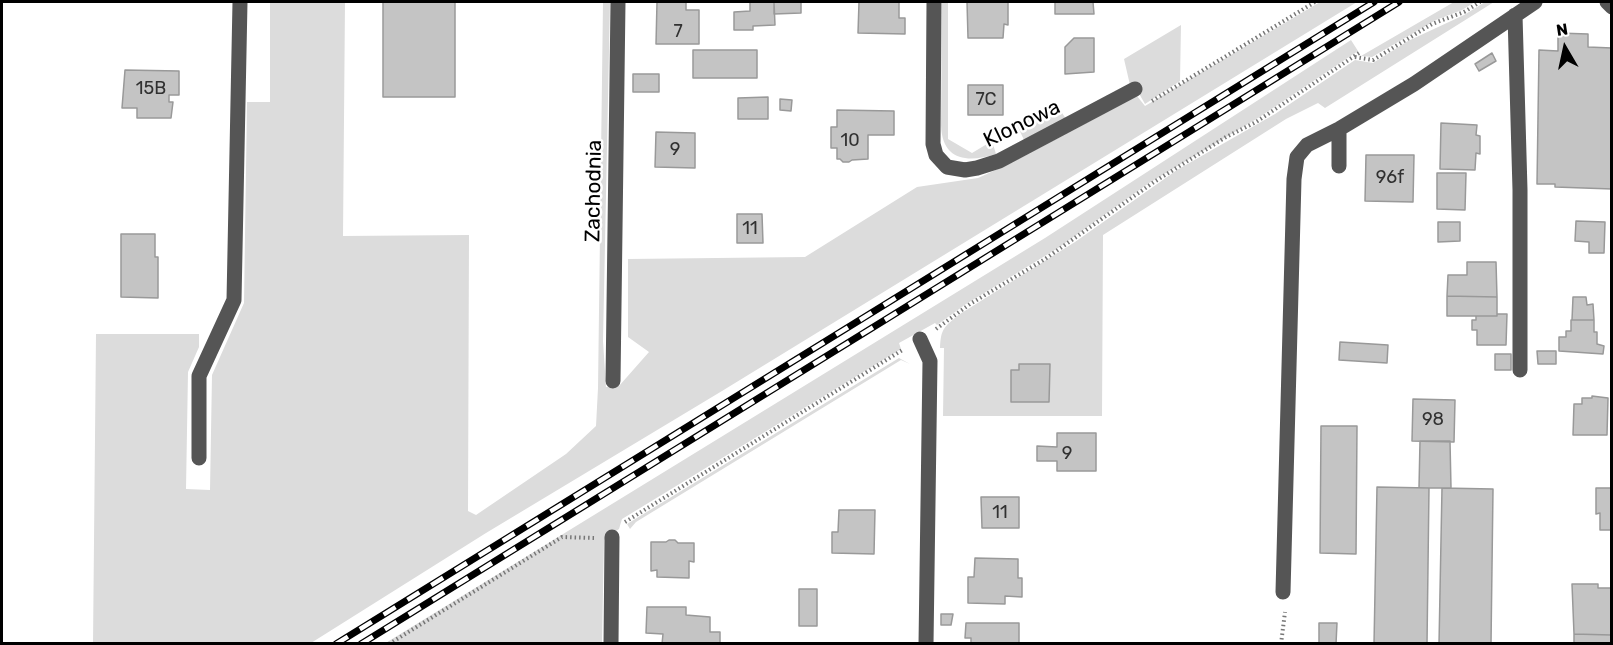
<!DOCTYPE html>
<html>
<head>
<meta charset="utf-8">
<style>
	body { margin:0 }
	#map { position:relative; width:1613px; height:645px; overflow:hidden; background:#fff; font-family:Rubik,sans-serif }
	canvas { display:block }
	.frame { position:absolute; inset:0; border:3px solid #000; pointer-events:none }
	.north { position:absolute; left:1535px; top:18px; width:60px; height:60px; -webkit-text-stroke:4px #fff; paint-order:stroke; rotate:351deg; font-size:16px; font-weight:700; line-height:24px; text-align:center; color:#000 }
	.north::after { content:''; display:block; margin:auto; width:21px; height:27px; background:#000; clip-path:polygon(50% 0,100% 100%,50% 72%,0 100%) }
</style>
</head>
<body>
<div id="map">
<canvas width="1613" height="645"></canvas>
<div class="frame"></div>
<div class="north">N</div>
</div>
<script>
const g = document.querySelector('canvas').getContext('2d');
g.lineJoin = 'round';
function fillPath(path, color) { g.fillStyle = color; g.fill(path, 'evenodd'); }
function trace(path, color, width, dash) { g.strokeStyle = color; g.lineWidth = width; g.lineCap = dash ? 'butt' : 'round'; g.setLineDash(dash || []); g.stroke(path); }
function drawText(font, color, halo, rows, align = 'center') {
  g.font = font + ' Rubik,sans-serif'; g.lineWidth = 5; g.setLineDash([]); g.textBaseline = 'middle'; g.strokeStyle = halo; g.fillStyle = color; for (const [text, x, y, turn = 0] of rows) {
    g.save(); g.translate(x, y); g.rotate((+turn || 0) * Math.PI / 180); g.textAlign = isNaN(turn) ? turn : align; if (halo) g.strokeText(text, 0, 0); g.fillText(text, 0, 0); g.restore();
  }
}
const green = new Path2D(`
	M270,2H345L343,236L469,235L468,511L476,515L566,454L596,426L598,388L603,2H610L603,341L606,387L619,386L649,352L628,337V259L805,257L917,187L978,178L1013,162L1137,96L1145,106L1320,2H1357L722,391L486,533L311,643L93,644L96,334H199V347L188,372L186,489L210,490L212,375L244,303L247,102H270Z
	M942,2H948V139L972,153L992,141L996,154C968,163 942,161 941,125Z
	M1454,2H1475L1462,10L1436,20L1372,57L1361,56Z
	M1485,2H1494L1325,108L1318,103L1286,119L1103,235L1102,416H943L944,348H940C941,328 944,327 960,314L1075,242L1177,170L1275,114L1355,60L1373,63L1408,41L1464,15Z
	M1181,25L1180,81L1145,104L1133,83L1130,85L1124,59Z
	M1351,40L1358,51L1258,118L1149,183L1058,248L966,304L937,325L935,323L899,343L901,349L622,519L619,529L604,540L602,643L384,644L1045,238Z
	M1055,102L1066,119L1024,140L1017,125Z
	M899,358L910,364L901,360L636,522L630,529L627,524Z`);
const building = new Path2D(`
	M383,2H455V97H383Z
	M657,2H686V10H699V44H656Z
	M750,2H774L775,25L753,26V30H734V12L750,11Z
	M774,2H801V13L774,14Z
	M859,2H899V18H905V34L858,33Z
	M967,2H1008V25L1004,24L1003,38H968Z
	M1055,2H1093L1094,14H1055Z
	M1558,33L1588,34V47L1612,48V189L1555,187V184H1537L1539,50L1558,51Z
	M1074,38H1094V72L1065,74V47Z
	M693,50H757V78H693Z
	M1492,53L1496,61L1479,71L1475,64Z
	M125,70L179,71V95H169V102H173L171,118H137V108H122Z
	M633,74H659V92H633Z
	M968,85H1003V115H968Z
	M768,97V119H738V98Z
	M780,99L792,100L791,111L780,110Z
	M837,110L894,111V135H868V159L852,160L849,162H843L840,159H837V148H831V127H837Z
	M1441,123L1477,125L1476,135L1480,136V154L1476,153L1475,170L1440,169Z
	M656,132L695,133V168L655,167Z
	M1366,155H1414L1413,202L1365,201Z
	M1437,173H1466L1465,210L1437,209Z
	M737,214H762L763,243H737Z
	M1576,221L1605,222L1604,253H1589V242L1575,241Z
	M1438,222H1460V241L1438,242Z
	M121,234H155V257H158V298L121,297Z
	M1467,262H1496L1497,297L1447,296L1448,275H1467Z
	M1447,296L1497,297V316H1447Z
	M1573,297H1586L1587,305L1593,304L1594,320H1572Z
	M1497,314H1507L1506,345H1477V330H1472V320H1476V316H1497Z
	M1571,320H1594V332H1597V344L1604,346L1603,354L1559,351V337H1566V331H1571Z
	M1340,342L1388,345L1387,363L1339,360Z
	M1537,351H1556V364H1538Z
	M1495,354H1511V370H1495Z
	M1019,364H1050L1049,402H1011V370H1019Z
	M1592,396L1608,398L1607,435H1573L1574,404H1582V398H1592Z
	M1413,399L1455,400L1454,442L1412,441Z
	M1321,426H1357L1356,554L1320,553Z
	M1057,433H1096V471H1057V461H1037V446L1057,447Z
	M1420,441H1450L1451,488H1419Z
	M1377,487L1429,488L1427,644H1374Z
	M1442,488L1493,489L1491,644H1439Z
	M1596,488H1612V530H1600V513L1596,514Z
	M981,497H1019V528H982Z
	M839,510H875L874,554L832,553V532H838Z
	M669,540H675L678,543H694V562L689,561V578L657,577V570L651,571V542H666Z
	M975,558L1018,559V578H1022V597L1005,596V604L968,603V577H974Z
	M1572,584H1598V588H1612L1611,635L1574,634Z
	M799,589H817V626H799Z
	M647,607H686V615L710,617V632H720V644H662L663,634L646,633Z
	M941,614H953L951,625H941Z
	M966,623H1019V644H971V638H965Z
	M1319,623H1337L1336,644H1319Z
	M1574,634L1611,635V644H1574Z`);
const path = new Path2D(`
	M1355,57L1373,60L1432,24L1464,12L1480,2
	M1152,101L1315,2
	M936,329L970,304L1045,259L1154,182L1226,137L1256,122L1359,53
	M625,522L904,349
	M389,644L562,537L594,538
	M1281,644L1285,612`);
const minor = new Path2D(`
	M934,2L933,144L936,155L947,167L965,170L977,168L999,161L1135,89
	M1607,2L1612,7
	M1515,15L1520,190V370
	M1339,166V129
	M920,339L930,361L926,644
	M613,381L618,2
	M199,458V376L234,300L240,2
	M1283,592L1294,179L1297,157L1307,145L1339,129L1414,84L1535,2
	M611,644L612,537`);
const rail = new Path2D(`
	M336,644L1374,2
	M361,644L1399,2`);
const numberNames = [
	["7",678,32],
	["15B",151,89],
	["7C",986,100],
	["10",850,141],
	["9",675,150],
	["96f",1390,178],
	["11",750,229],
	["98",1433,420],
	["9",1067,454],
	["11",1000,513]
];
const streetNames = [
	["Klonowa",1022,124,-26],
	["Zachodnia",594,191,-89]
];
fillPath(green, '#dcdcdc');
fillPath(building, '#c4c4c4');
trace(building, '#999', 1.5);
trace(path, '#777', 4, [1.5, 3]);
trace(minor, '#555', 15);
trace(rail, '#000', 7);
trace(rail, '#fff', 4.5, [14]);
drawText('18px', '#313131', null, numberNames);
drawText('21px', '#000', '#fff', streetNames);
</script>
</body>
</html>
